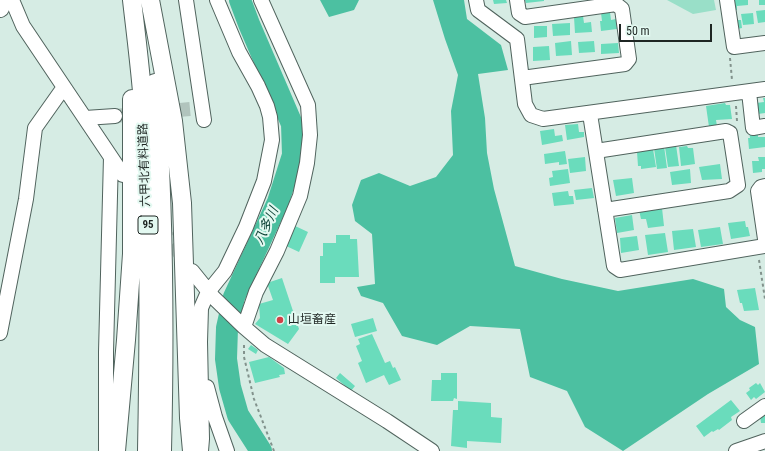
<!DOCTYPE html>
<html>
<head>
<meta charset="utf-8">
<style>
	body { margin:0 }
	#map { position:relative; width:765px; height:451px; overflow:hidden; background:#d6ece4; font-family:"Roboto Condensed",sans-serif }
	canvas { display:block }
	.scale { position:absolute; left:619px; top:24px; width:93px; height:18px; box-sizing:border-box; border:2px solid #1e2623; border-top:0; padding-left:5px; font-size:12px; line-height:14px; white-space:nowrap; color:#1e2623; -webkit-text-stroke:3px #e3f9f1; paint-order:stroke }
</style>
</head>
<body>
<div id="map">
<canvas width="765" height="451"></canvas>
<div class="scale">50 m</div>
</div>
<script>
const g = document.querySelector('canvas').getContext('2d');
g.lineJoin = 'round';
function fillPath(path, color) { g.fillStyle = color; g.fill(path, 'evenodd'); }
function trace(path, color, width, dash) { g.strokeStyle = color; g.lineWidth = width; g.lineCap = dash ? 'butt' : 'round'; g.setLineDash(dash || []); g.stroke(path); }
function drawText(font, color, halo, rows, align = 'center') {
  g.font = font + ' "Roboto Condensed","Noto Sans JP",sans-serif'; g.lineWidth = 4; g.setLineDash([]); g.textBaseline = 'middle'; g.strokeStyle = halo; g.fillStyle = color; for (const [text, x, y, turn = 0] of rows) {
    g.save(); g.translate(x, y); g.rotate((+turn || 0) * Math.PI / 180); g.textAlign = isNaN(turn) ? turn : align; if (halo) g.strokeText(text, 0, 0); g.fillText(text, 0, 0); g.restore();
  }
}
const green = new Path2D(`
	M667,0H714L716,10L693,14Z`);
const forest = new Path2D(`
	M320,0H359L354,10L329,17Z
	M433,0H464L467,19L501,45L508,70L478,74L485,118L487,153L494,189L515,266L562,279L618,291L693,279L724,289L726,307L740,320L755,327L759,364L708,394L623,451L585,427L567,391L530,377L520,329L470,326L437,345L402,336L383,303L361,296L357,287L375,284L372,234L355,221L352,205L361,180L379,173L410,186L436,177L453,155L451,111L458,75L445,39Z`);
const river = new Path2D(`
	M240,0L249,24L292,124L293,155L278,202L234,297L227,328L226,359L230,387L238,415L261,451`);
const building = new Path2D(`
	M493,0H506L507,3L494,4Z
	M525,0H544V1L526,3Z
	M731,0H748V5L737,6V10L732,11Z
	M759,0H765V5H759Z
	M765,10V22L758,23L756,11Z
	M610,12L611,20L616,19L617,29L601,31L600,21H602L601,13Z
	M753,13L754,24L743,25L741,14Z
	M583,16L584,23L591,22L592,32L575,33L574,17Z
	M736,20H741L742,28L737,29Z
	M570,23V35L553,36L552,24Z
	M534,26H547V37L534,38Z
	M571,41L572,55L556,56L555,43Z
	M594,41L595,52L579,53L578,42Z
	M618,43L619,53L601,54V44Z
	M549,46L550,60L533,61V47Z
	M763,98H765V113L758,114L756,103L764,102Z
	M725,103L726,105H730L732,119L716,120L717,126L709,127L706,106Z
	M578,124L579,132H584V137L567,140L565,125Z
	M554,129L555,136L562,135L563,141L542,145L540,131Z
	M758,130V137H765V147L749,149L748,138H750L749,131Z
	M676,145L679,166L668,167L665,147Z
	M664,146L667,168L657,169L654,148Z
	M687,146L688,148H693L695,164L681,166L679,147Z
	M653,149L656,167L641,169V166H638L637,152Z
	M565,151L567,164L559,165V162L545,164L544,154Z
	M585,157L586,171L570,173L568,159Z
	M758,157H765V169H762V172L753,173L752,161H759Z
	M720,164L722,179L702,180L699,167Z
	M568,169L570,183L550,186L549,178L553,177L552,171Z
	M690,169L691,183L672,185L670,172Z
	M632,178L634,193L616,196L613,180Z
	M592,188L594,198L576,200L574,190Z
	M568,191L569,196H573L574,204L554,206L552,193Z
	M662,208L664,226L648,228L646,219H641L639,210Z
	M632,215L634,230L617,233L615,218Z
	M745,221L746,227H748L750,236L731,239L728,223Z
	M293,225L308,232L299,252L284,245Z
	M720,227L723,244L701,247L698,230Z
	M693,229L696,247L674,250L672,231Z
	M665,233L668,252L648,255L645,235Z
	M336,235H350V239H357L359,277H335V283H320V256H323V243H336Z
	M637,236L639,250L621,253L620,238Z
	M282,278L299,329L288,344L255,324L260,318L259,304L273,300L267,283Z
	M755,288L759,310L744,311L742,303H740L737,290Z
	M373,318L377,331L355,337L351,324Z
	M372,334L385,363L390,361L393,368L395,367L401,380L389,385L384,375L366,383L358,363L362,361L356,346L360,344L358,339Z
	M251,345L258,350L256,354L248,349Z
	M269,357L284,368L285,374L279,375L280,377L255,383L249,362Z
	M340,373L355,386L351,391L336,378Z
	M441,373H457V399L454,398L453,401H431L432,380H441Z
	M756,383L758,385L760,383L765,392L756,399L754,397L751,400L746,393L750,390L749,388Z
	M731,400L740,411L731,417L732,420L719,430L718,429L713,432L712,431L704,437L696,426Z
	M458,401L491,403V417L502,418L501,443L467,441V448L451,446L453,410H458Z
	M765,415V423H761L760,416Z`);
const minorTunnel = new Path2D(`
	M115,116L190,109
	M160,227L186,262`);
const path = new Path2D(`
	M730,58L732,80
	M736,106L737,121
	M759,260L765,299
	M244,345V357L254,399L274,451`);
const minor = new Path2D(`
	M12,0L23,26L123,175
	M186,0L204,120
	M476,0L478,10L517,39L525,104L531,115L543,119L765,89
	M517,0L519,13L525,17L616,4L622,9L629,59L625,64L522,78
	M727,0L734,47L765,43
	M749,92L753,128L765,126
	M590,114L614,266L620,270L765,246
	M85,118L115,116
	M596,151L726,131L730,133L738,185L729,191L605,210
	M765,186L761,187L758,191L765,239
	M192,271L213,297L244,327L265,345L387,421L432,451
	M244,327L256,292L277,251L300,196L307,163L310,135L308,105L261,0
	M0,333L26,199L35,128L64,87
	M207,387L215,417L227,451
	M744,421L765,406
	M106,451V352L111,157
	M201,451L202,439L200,342L201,308L208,292L225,271L246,227L264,181L272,140L270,117L267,106L258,86L239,52L217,0
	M736,451L765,441`);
const major = new Path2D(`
	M132,0C137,44 143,88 145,133C150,239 149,345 147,451
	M150,0L173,121L182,203L189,418L192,451
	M0,8L3,0
	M155,83C164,205 165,328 162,451
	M116,451L126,340L132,254V99`);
const markers = [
	[280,320,4,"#d04147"]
];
const shields = [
	[148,225,20]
];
const shieldNames = [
	["95",148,225]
];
const streetNames = [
	["六甲北有料道路",145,165,-92]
];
const poiNames = [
	["山垣畜産",288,320]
];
const waterNames = [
	["八多川",267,226,-65]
];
fillPath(green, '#99dfc8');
fillPath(forest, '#4cc0a1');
trace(river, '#4abf9f', 22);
fillPath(building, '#6adcbc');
trace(minorTunnel, '#b1c4bd', 14, [14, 7]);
trace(minor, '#50635d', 16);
trace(major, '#50635d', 20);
trace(path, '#82928c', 2, [3, 3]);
trace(minor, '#fff', 14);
trace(major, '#fff', 18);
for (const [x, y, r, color] of markers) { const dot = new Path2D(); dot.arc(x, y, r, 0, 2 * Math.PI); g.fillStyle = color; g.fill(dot); trace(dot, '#e3f9f1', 1.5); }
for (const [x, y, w] of shields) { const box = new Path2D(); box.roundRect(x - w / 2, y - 9, w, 18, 3); g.fillStyle = '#e3f9f1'; g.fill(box); trace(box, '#1e2623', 1); }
drawText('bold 11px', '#1e2623', null, shieldNames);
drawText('12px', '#1e2623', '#e3f9f1', streetNames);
drawText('12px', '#1e2623', '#e3f9f1', poiNames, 'left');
drawText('italic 13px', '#083d31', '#e3f9f1', waterNames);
</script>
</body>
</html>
